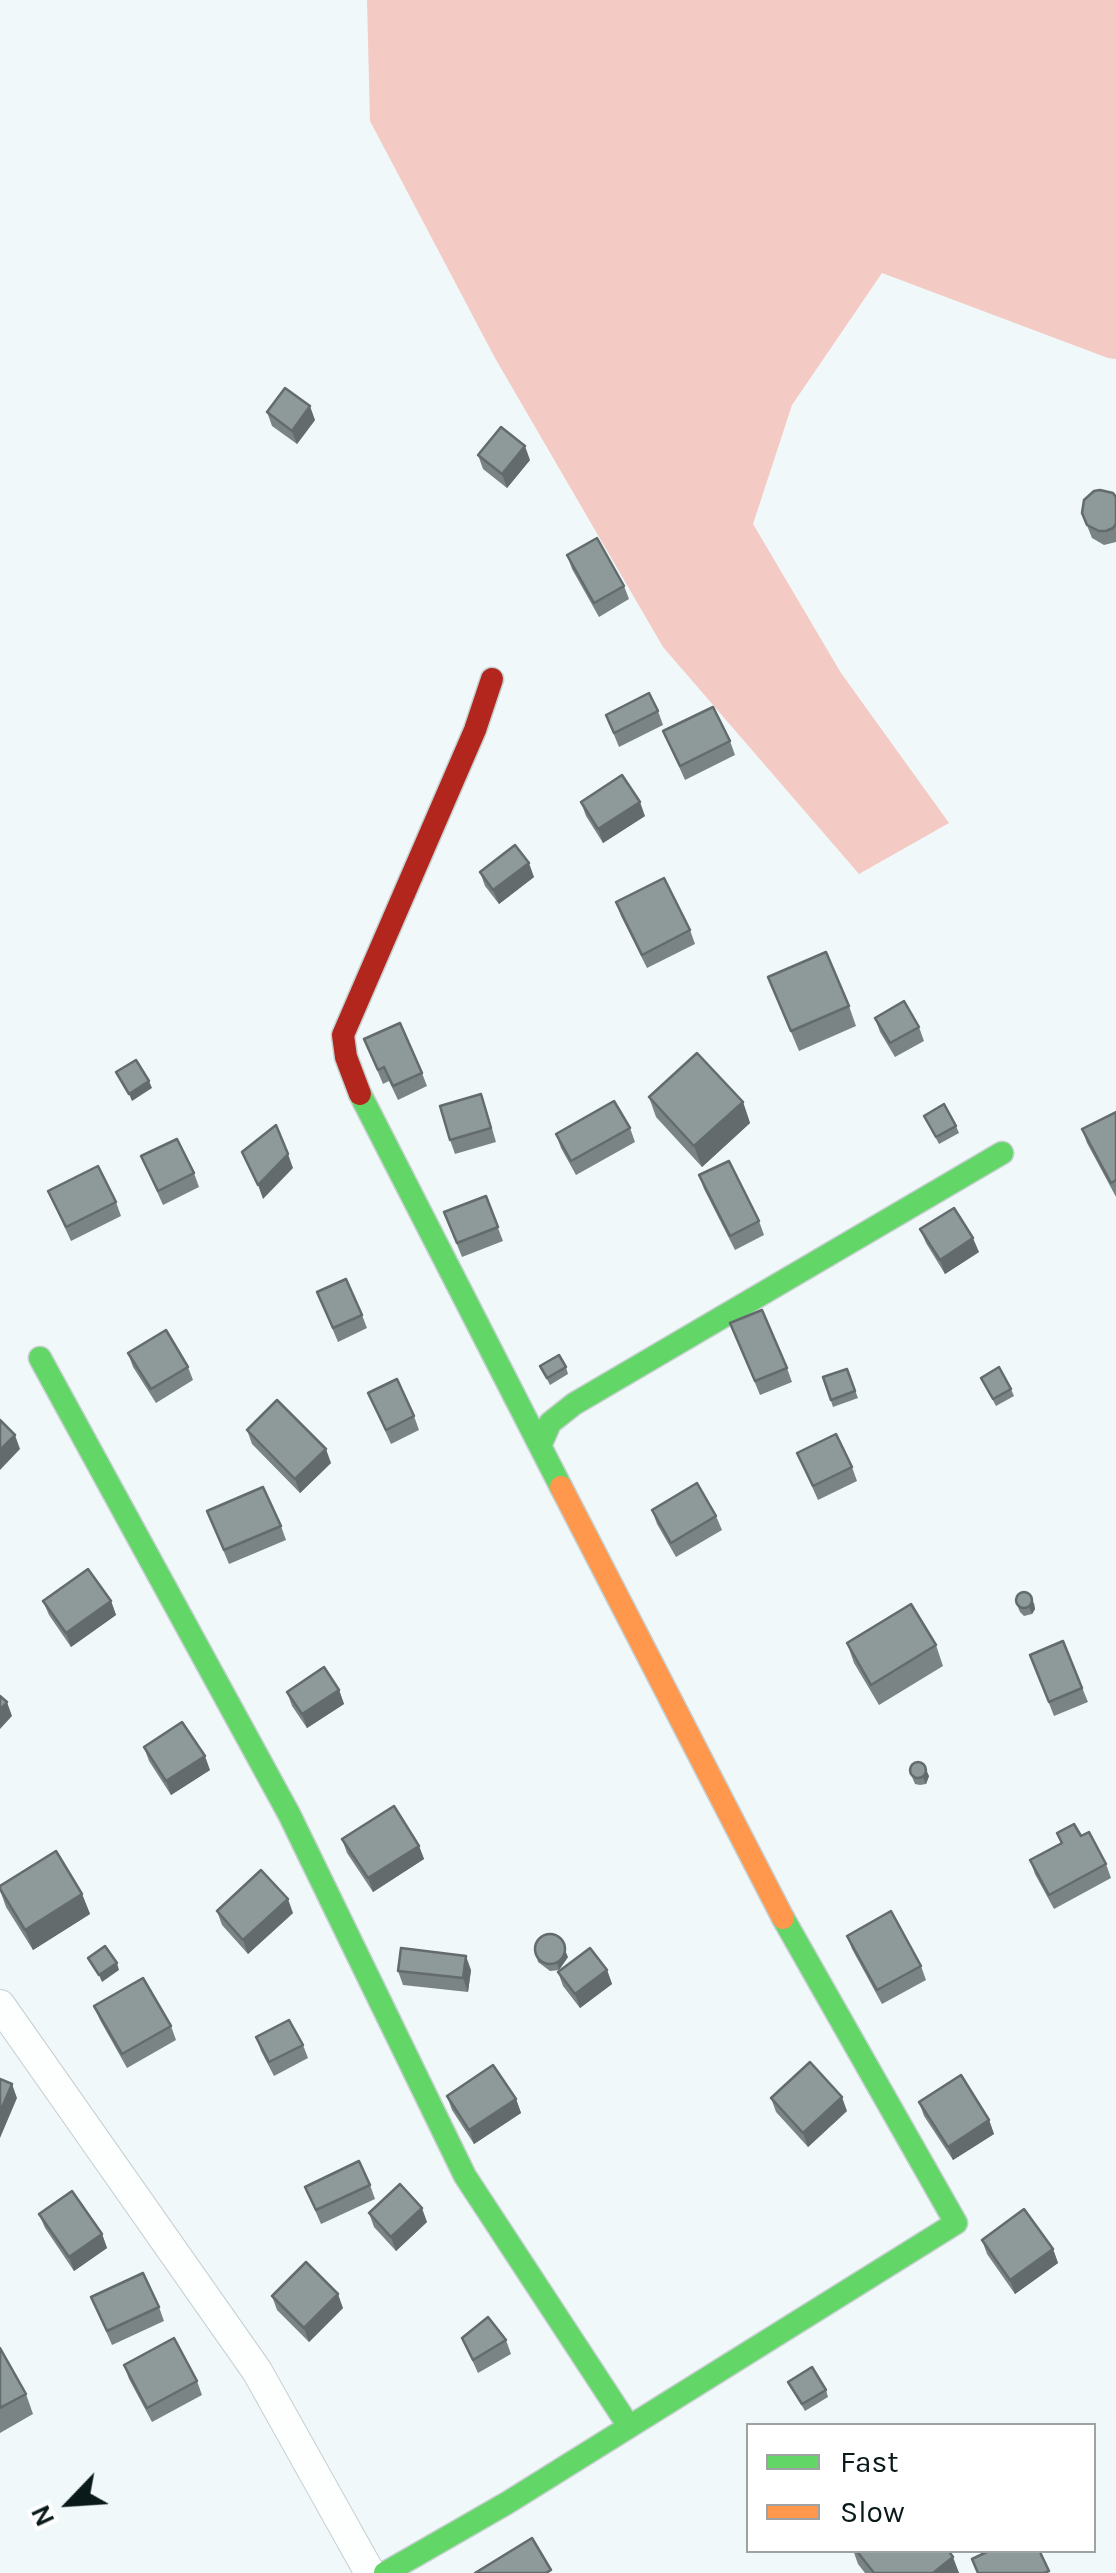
<!DOCTYPE html>
<html>
<head>
<meta charset="utf-8">
<style>
	body { margin:0 }
	#map { position:relative; width:1116px; height:2573px; overflow:hidden; background:#f0f8f9; font-family:Karla,sans-serif }
	canvas { display:block }
	.legend { position:absolute; left:746px; top:2423px; width:350px; height:130px; box-sizing:border-box; background:#fff; border:2px solid #9da3a3; margin:0; padding:12px 18px; list-style:none; font-size:30px; color:#0a191a }
	.legend li { display:flex; align-items:center; gap:20px; height:50px }
	.legend b { width:50px; border:2px solid #9da3a3 }
	.north { position:absolute; left:20px; top:2453px; width:100px; height:100px; -webkit-text-stroke:8px #fff; paint-order:stroke; rotate:245deg; font-size:28px; font-weight:700; line-height:40px; text-align:center; color:#0a191a }
	.north::after { content:''; display:block; margin:auto; width:35px; height:45px; background:#0a191a; clip-path:polygon(50% 0,100% 100%,50% 72%,0 100%) }
</style>
</head>
<body>
<div id="map">
<canvas width="1116" height="2573"></canvas>
<ul class="legend">
<li><b style="height:12px;background:#63d668"></b>Fast</li>
<li><b style="height:12px;background:#ff974d"></b>Slow</li>
</ul>
<div class="north">N</div>
</div>
<script>
const g = document.querySelector('canvas').getContext('2d');
g.lineJoin = 'round';
function fillPath(path, color) { g.fillStyle = color; g.fill(path, 'evenodd'); }
function trace(path, color, width, dash) { g.strokeStyle = color; g.lineWidth = width; g.lineCap = dash ? 'butt' : 'round'; g.setLineDash(dash || []); g.stroke(path); }
const forest = new Path2D(`
	M367,0H1116V359L1108,358L882,273L792,405L753,524L841,673L949,823L859,874L663,647L495,358L370,121Z`);
const street = new Path2D(`
	M0,2005L257,2371L370,2573`);
const fast = new Path2D(`
	M360,1094L540,1446
	M40,1358L289,1814L465,2176L628,2425
	M561,1487L540,1446L550,1423L574,1404L1002,1153
	M385,2573L507,2503L956,2223L783,1918`);
const slow = new Path2D(`
	M561,1487L783,1918`);
const jam = new Path2D(`
	M360,1094L346,1057L343,1035L475,730L492,679`);
const wall = new Path2D(`
	M267,412L315,420L297,444L272,426Z
	M478,455L530,460L507,488L483,469Z
	M1116,497V542L1104,545L1092,538L1082,513Z
	M567,555L624,586L629,599L599,617L572,569Z
	M658,711L663,725L619,747L606,715Z
	M663,731L730,741L735,755L685,780Z
	M581,802L645,816L603,843L586,816Z
	M480,872L534,877L499,904L485,886Z
	M616,902L690,930L695,944L647,968L621,916Z
	M768,977L849,1006L856,1026L799,1051Z
	M875,1018L919,1027L924,1041L895,1057L880,1032Z
	M364,1039L422,1073L427,1086L398,1100L389,1081L383,1084Z
	M649,1097L743,1102L750,1123L702,1167L656,1117Z
	M486,1108L496,1142L455,1154L450,1140Z
	M1116,1112V1197L1087,1143L1082,1129Z
	M924,1116L956,1126L959,1133L939,1144Z
	M630,1128L635,1142L576,1175L561,1148L556,1134Z
	M141,1156L194,1173L199,1187L163,1205Z
	M699,1175L759,1221L764,1235L735,1250L704,1189Z
	M48,1191L116,1202L121,1216L71,1241Z
	M486,1196L503,1241L462,1257L444,1212Z
	M920,1229L979,1252L945,1274L926,1243Z
	M317,1292L362,1315L367,1328L338,1342Z
	M736,1337L787,1368L792,1382L760,1395Z
	M128,1353L188,1367L193,1380L156,1403L133,1367Z
	M540,1366L566,1367L568,1374L550,1385Z
	M847,1369L858,1398L833,1407L823,1377Z
	M981,1378L1011,1389L1014,1396L996,1406Z
	M368,1393L414,1416L419,1430L391,1444Z
	M247,1430L331,1463L300,1493L252,1444Z
	M797,1453L852,1467L857,1481L818,1500Z
	M652,1510L716,1516L722,1530L676,1557L657,1524Z
	M207,1511L281,1526L286,1540L229,1564Z
	M43,1601H111L116,1615L71,1647L49,1615Z
	M1034,1603L1035,1609L1032,1614L1024,1616L1020,1612L1017,1605Z
	M1063,1641L1088,1702L1054,1716L1030,1655Z
	M847,1643L936,1645L943,1666L879,1705L854,1663Z
	M339,1690L344,1704L307,1728L292,1706L287,1692Z
	M144,1747L210,1770L171,1795L149,1761Z
	M909,1770L929,1776L926,1784L920,1785L915,1784Z
	M1057,1833L1106,1864L1111,1878L1054,1909L1035,1874L1030,1860L1061,1843Z
	M342,1839L419,1846L424,1859L373,1892L347,1853Z
	M0,1890L82,1894L90,1914L33,1950L6,1907Z
	M217,1911L293,1913L248,1954L222,1925Z
	M847,1936L921,1966L926,1980L882,2004L852,1949Z
	M536,1955L568,1957L559,1970L550,1971L538,1962Z
	M471,1970L468,1992L403,1985L398,1971Z
	M607,1970L612,1984L580,2008L563,1986L558,1972Z
	M94,2006L171,2026L176,2040L127,2068L100,2020Z
	M256,2037L303,2045L308,2058L274,2076L261,2051Z
	M447,2096L516,2099L521,2113L474,2144L452,2110Z
	M771,2098L847,2111L808,2147L776,2112Z
	M919,2102L989,2120L994,2134L953,2160L924,2116Z
	M370,2185L375,2199L321,2224L305,2187Z
	M369,2213L427,2222L396,2251L374,2227Z
	M39,2214L102,2234L107,2248L74,2271L45,2228Z
	M982,2240L1053,2249L1058,2263L1015,2294L987,2254Z
	M272,2296L343,2308L309,2342L277,2310Z
	M91,2297L159,2307L164,2321L112,2345Z
	M462,2338L506,2340L511,2354L478,2373Z
	M0,2348L26,2394L33,2414L0,2433Z
	M124,2365L197,2381L202,2395L152,2422L129,2379Z
	M788,2382L826,2390L828,2397L805,2411Z
	M853,2550H948L959,2573H865L858,2564Z`);
const shadedWall = new Path2D(`
	M310,406L315,420L297,444L292,431Z
	M525,446L530,460L507,488L502,474Z
	M640,802L645,816L603,843L598,829Z
	M529,863L534,877L499,904L493,890Z
	M149,1081L152,1088L132,1101L129,1094Z
	M743,1102L750,1123L702,1167L694,1146Z
	M288,1154L293,1168L263,1199L258,1185Z
	M973,1238L979,1252L945,1274L940,1260Z
	M15,1435L20,1449L0,1470V1450Z
	M326,1449L331,1463L300,1493L295,1479Z
	M1032,1596L1035,1609L1032,1614L1029,1607Z
	M111,1601L116,1615L71,1647L66,1633Z
	M339,1690L344,1704L307,1728L302,1714Z
	M7,1702L12,1716L0,1729V1710Z
	M205,1756L210,1770L171,1795L166,1781Z
	M926,1769L929,1776L926,1784L923,1777Z
	M419,1846L424,1859L373,1892L368,1878Z
	M82,1894L90,1914L33,1950L25,1930Z
	M288,1899L293,1913L248,1954L243,1940Z
	M565,1950L568,1957L559,1970L557,1963Z
	M466,1956L471,1970L468,1992L463,1978Z
	M117,1963L119,1970L102,1982L99,1975Z
	M607,1970L612,1984L580,2008L575,1994Z
	M12,2084L17,2098L0,2138V2112Z
	M842,2097L847,2111L808,2147L803,2133Z
	M516,2099L521,2113L474,2144L469,2130Z
	M989,2120L994,2134L953,2160L948,2147Z
	M422,2208L427,2222L396,2251L391,2237Z
	M102,2234L107,2248L74,2271L69,2257Z
	M1053,2249L1058,2263L1015,2294L1010,2280Z
	M338,2294L343,2308L309,2342L304,2328Z
	M953,2557L959,2573H933Z`);
const building = new Path2D(`
	M285,388L310,406L292,431L267,412Z
	M501,427L525,446L502,474L478,455Z
	M1100,490L1113,493L1116,497V524L1113,528L1106,531H1099L1087,525L1082,513L1084,500L1094,491Z
	M597,538L624,586L594,603L567,555Z
	M649,693L658,711L614,733L606,715Z
	M713,707L730,741L680,766L663,731Z
	M622,775L640,802L598,829L581,802Z
	M515,845L529,863L493,890L480,872Z
	M664,878L690,930L642,955L616,902Z
	M826,952L849,1006L791,1031L768,977Z
	M904,1001L919,1027L890,1043L875,1018Z
	M400,1023L422,1073L393,1086L384,1067L378,1070L364,1039Z
	M697,1053L743,1102L694,1146L649,1097Z
	M136,1060L149,1081L129,1094L116,1072Z
	M481,1094L491,1128L450,1140L440,1106Z
	M614,1101L630,1128L571,1161L556,1134Z
	M944,1104L956,1126L936,1137L924,1116Z
	M1116,1112V1180L1111,1183L1082,1129Z
	M276,1125L288,1154L258,1185L242,1152Z
	M177,1139L194,1173L158,1191L141,1156Z
	M729,1161L759,1221L730,1236L699,1175Z
	M98,1166L116,1202L66,1227L48,1191Z
	M486,1196L498,1227L457,1243L444,1212Z
	M954,1208L973,1238L940,1260L920,1229Z
	M346,1279L362,1315L333,1328L317,1292Z
	M762,1310L787,1368L755,1381L730,1323Z
	M166,1330L188,1367L151,1389L128,1353Z
	M559,1355L566,1367L547,1378L540,1366Z
	M999,1367L1011,1389L993,1399L981,1378Z
	M847,1369L855,1391L831,1400L823,1377Z
	M397,1379L414,1416L386,1430L368,1393Z
	M277,1400L326,1449L295,1479L247,1430Z
	M0,1420L15,1435L0,1450Z
	M836,1434L852,1467L813,1486L797,1453Z
	M697,1483L716,1516L671,1543L652,1510Z
	M263,1487L281,1526L224,1550L207,1511Z
	M88,1569L111,1601L66,1633L43,1601Z
	M1016 1600a8 8 0 1 1 16 0a8 8 0 1 1-16 0Z
	M911,1604L936,1645L871,1685L847,1643Z
	M1063,1641L1082,1688L1049,1702L1030,1655Z
	M324,1667L339,1690L302,1714L287,1692Z
	M0,1696L7,1702L0,1710Z
	M182,1722L205,1756L166,1781L144,1747Z
	M910 1770a8 8 0 1 1 16 0a8 8 0 1 1-16 0Z
	M394,1806L419,1846L368,1878L342,1839Z
	M1074,1824L1081,1836L1089,1832L1106,1864L1049,1895L1030,1860L1062,1843L1057,1833Z
	M56,1851L82,1894L25,1930L0,1889V1886Z
	M261,1870L288,1899L243,1940L217,1911Z
	M891,1911L921,1966L877,1990L847,1936Z
	M535 1949a15 15 0 1 1 30 0a15 15 0 1 1-30 0Z
	M105,1946L117,1963L99,1975L88,1958Z
	M401,1948L466,1956L463,1978L398,1971Z
	M590,1948L607,1970L575,1994L558,1972Z
	M143,1978L171,2026L122,2054L94,2006Z
	M289,2020L303,2045L269,2062L256,2037Z
	M810,2062L842,2097L803,2133L771,2098Z
	M493,2065L516,2099L469,2130L447,2096Z
	M961,2075L989,2120L948,2147L919,2102Z
	M0,2079L12,2084L0,2112Z
	M359,2161L370,2185L316,2210L305,2187Z
	M400,2184L422,2208L391,2237L369,2213Z
	M72,2191L102,2234L69,2257L39,2214Z
	M1024,2209L1053,2249L1010,2280L982,2240Z
	M306,2262L338,2294L304,2328L272,2296Z
	M143,2273L159,2307L107,2331L91,2297Z
	M488,2317L506,2340L473,2360L462,2338Z
	M174,2338L197,2381L147,2408L124,2365Z
	M0,2348L26,2394L0,2408Z
	M812,2367L826,2390L802,2404L788,2382Z
	M532,2538L551,2570L546,2573H475Z
	M856,2550H948L953,2557L933,2573H874Z
	M991,2550H1039L1049,2571L1044,2573H978L972,2559Z`);
fillPath(forest, '#f4cac5');
trace(street, '#c6d0d1', 32);
trace(fast, '#c6d0d1', 25);
trace(slow, '#c6d0d1', 25);
trace(jam, '#c6d0d1', 25);
trace(street, '#fdfefe', 30);
trace(fast, '#63d668', 22);
trace(slow, '#ff974d', 22);
trace(jam, '#b3261e', 22);
fillPath(wall, '#7a8484');
fillPath(shadedWall, '#636b6c');
fillPath(building, '#8e999a');
trace(building, '#636b6c', 2.5);
</script>
</body>
</html>
